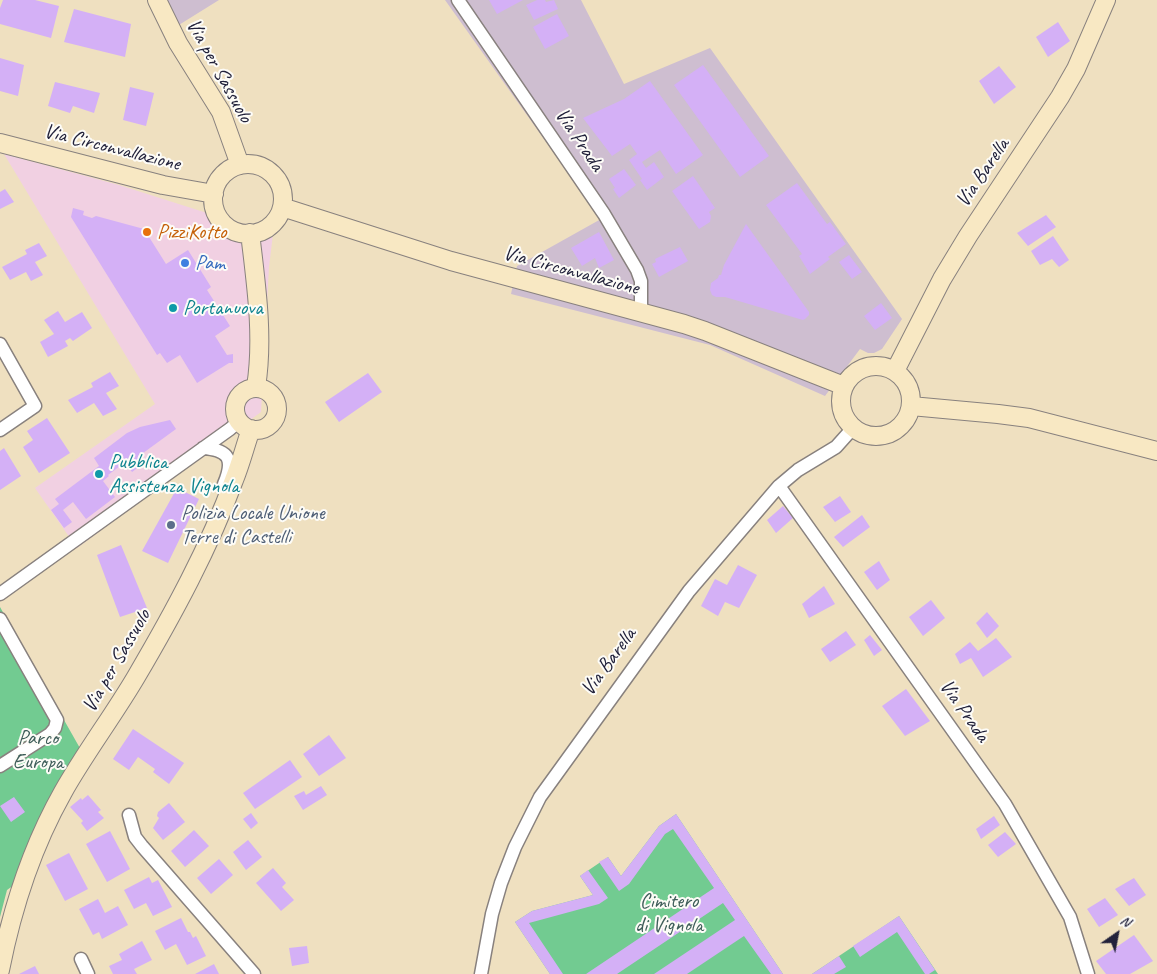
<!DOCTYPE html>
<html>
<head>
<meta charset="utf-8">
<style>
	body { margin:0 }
	#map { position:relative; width:1157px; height:974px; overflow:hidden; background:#efe0c0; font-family:Caveat,sans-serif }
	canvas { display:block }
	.north { position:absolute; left:1092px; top:909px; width:50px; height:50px; -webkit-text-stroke:4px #fdfcf7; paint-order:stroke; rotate:33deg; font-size:14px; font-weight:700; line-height:20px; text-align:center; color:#22223b }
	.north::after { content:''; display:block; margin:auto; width:18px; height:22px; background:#22223b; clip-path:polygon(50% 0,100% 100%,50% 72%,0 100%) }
</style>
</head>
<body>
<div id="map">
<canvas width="1157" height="974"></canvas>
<div class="north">N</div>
</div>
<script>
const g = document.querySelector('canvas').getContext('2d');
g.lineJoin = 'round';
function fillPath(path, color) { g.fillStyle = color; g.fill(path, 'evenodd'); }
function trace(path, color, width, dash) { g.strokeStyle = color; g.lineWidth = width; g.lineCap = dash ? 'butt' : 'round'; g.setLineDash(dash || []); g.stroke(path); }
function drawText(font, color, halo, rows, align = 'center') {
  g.font = font + ' Caveat,sans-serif'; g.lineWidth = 4; g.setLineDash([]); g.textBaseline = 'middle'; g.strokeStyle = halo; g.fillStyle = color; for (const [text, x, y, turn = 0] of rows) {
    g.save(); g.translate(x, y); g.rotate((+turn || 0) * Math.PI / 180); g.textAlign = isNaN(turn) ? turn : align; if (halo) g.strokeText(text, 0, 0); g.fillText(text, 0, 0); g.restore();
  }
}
const built = new Path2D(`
	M4,154L119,185L273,234L269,267L261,412L77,548L35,488L155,404Z`);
const industrial = new Path2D(`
	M162,0H219L174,28Z
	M445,0H581L624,84L710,48L902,319L882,349L874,353H868L860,349L825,396L710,345L511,294L517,266L601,219Z`);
const green = new Path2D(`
	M0,607L81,750L14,885L7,890L0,917Z
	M676,814L783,974H550L515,922L532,911L593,895L580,876L608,857L621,876L659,826Z
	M899,916L938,974H812Z`);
const building = new Path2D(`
	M3,0H35L59,6L51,38L0,24V8Z
	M489,0H523L497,14Z
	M537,0H545L546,2L554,0L558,9L534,20L526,5Z
	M74,9L131,24L125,57L64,42Z
	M557,14L569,36L545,49L533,27Z
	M1058,22L1070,41L1048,57L1036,37Z
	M0,58L24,65L18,96L0,91Z
	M703,65L769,156L740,177L674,85Z
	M999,66L1016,87L994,104L979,81Z
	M650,81L703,155L676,174L660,150L642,162L646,168L654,162L664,177L647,190L640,180L642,179L629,160L637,154L630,144L612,156L583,118L624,99Z
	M55,82L100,93L94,113L73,106L70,113L48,106Z
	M130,87L154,93L146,126L123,120Z
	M624,169L636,185L619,198L613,189L615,188L609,179Z
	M693,176L715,208L709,212L711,216L710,222L699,229L672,191Z
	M797,183L827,224L830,222L846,244L828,257L830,259L810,274L799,256L802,254L766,205Z
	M5,189L14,202L0,209V192Z
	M73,208L84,211L83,215L92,218L96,216L144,229L166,264L188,250L211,287L207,290L230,326L215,336L227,355L233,354V363H229L197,383L180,355L167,363L160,353L157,355L71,217Z
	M1046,215L1056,227L1028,246L1017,233Z
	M746,224L809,312V315L805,319L803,320L725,297H716L712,295L710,290L711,283L718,278L719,275H721L724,265Z
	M599,232L614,260L599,268L595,258L582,266L571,248Z
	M1053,236L1069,260L1059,267L1052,259L1040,265L1031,251Z
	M39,243L47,256L35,262L43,275L31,281L26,272L10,280L2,267L27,254L25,250Z
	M680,247L688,261L659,277L652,264L656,262L655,259Z
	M849,255L862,272L852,279L839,262Z
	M881,303L892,318L875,330L864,316Z
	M58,311L65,322L82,312L92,328L73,341L70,338L65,341L68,346L48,357L40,342L54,334L44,320Z
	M110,372L119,386L106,393L117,409L103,416L94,403L77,413L68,400L93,387L91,383Z
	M368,373L382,392L339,422L325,402Z
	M47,418L70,453L39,473L23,447L33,440L27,431Z
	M170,420L176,429L139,456L144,463L132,472L127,465L130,463L128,460L108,475L109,476L103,481L115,497L86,519L73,502L63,510L72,522L64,528L51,510L59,504L55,499L99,466L94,458L127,433L140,427Z
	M4,448L21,476L0,490V451Z
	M177,488L199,499L168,563L142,551Z
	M840,496L851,512L835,522L823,507Z
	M783,506L793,518L776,533L767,520Z
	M862,515L870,527L843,547L834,537Z
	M121,545L147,608L120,617L97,555Z
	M879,561L890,580L877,590L864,572Z
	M738,565L757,575L739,608L725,602L718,616L701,606L715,579L727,585Z
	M824,586L835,604L809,618L802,604Z
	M931,600L945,618L923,636L909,617Z
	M987,612L999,626L987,638L976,623Z
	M846,631L856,645L830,662L821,649Z
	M870,635L882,650L874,656L864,640Z
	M996,638L1012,657L983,677L971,658L960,664L955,654L970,642L978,651Z
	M906,689L930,721L905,736L882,706Z
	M133,729L184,763L169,784L153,772L155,769L138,757L129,770L113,759Z
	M329,735L346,758L319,776L303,754Z
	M290,760L302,777L255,809L243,793Z
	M321,786L327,795L303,810L294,796L304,791L306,795Z
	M88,795L101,810L98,812L104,818L87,831L81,823L83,821L70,807L81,798L82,800Z
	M14,797L25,812L11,822L0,806Z
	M169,803L185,822L163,840L153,828L159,818L157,816L158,812Z
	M251,813L258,823L251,829L243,819Z
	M676,814L783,974H771L744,936L687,974H654L735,920L723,903L617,974H586L714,888L673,829L665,834L629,884L619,891L599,862L608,857L621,876L659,826Z
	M994,816L1000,825L981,839L976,829Z
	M194,830L209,846L185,867L171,851Z
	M110,831L130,869L107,882L86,844Z
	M1005,832L1016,844L998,857L988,845Z
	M248,840L262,857L246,870L233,852Z
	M69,853L88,889L65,901L46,865Z
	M219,859L233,875L211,894L197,878Z
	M273,868L286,883L282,887L294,900L281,911L256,883Z
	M588,870L608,898L599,904L529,923L563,974H550L515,922L532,911L593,895L580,876Z
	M149,877L152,883L158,880L172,907L153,916L146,903L134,909L124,890Z
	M1134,878L1146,895L1129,906L1115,889Z
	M1105,898L1118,915L1099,927L1087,909Z
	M98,899L105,913L118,906L128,925L102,939L99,932L93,935L79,909Z
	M899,916L935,970L929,974H925L897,932L860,957L853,946Z
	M181,918L188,932H190L193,938L196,936L206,956L187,965L176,944L165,950L155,931Z
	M1134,935L1153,961L1130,974H1106L1096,961Z
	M142,941L152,960L134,969L137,974H113L109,966L122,960L119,954Z
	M307,946L309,963L292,966L289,948Z
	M839,956L846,967L834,974H812Z
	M214,964L219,974H195Z
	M35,966L39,974H19Z`);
const street = new Path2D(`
	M458,0L604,214L637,270L641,281V314
	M0,344L35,406L0,430
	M203,448C230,450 234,460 224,484
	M779,486L1005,804L1070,917L1088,974
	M0,594L230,429L239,421
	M0,619L57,720L55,728L50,734L0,766
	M129,815L135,837L142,846L254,974
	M81,959L88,974
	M481,974L492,914L501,883L515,847L540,797L689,591L779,486L798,470L836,447L853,428`);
const secondary = new Path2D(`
	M157,0L178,43L221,112L240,165
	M0,143L163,185L214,194
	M213 199a35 35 0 1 1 70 0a35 35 0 1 1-70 0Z
	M282,207L451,261L684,324L705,331L844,386
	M250,233C256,284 264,337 256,387
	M841 401a35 35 0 1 1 70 0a35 35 0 1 1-70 0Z
	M895,371L942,279L968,236L1060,97L1076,69L1106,0
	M235 409a21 21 0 1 1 42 0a21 21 0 1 1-42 0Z
	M911,406L998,414L1029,418L1157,451
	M0,970C12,909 32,847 63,792C85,753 113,716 136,677C173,614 209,548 234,480C241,463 245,446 251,429`);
const markers = [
	[147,232,5,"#e8710a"],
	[185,263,5,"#3f7fe0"],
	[173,308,5,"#0f9aa8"],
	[99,474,5,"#0f9aa8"],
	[171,525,5,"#5c6f8a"]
];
const streetNames = [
	["Via per Sassuolo",219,71,61],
	["Via Prada",579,140,56],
	["Via Circonvallazione",112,148,14],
	["Via Barella",983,173,-56],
	["Via Circonvallazione",571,271,15],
	["Via per Sassuolo",117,661,-60],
	["Via Barella",609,662,-54],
	["Via Prada",964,711,55]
];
const foodNames = [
	["PizziKotto",157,232]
];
const shopNames = [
	["Pam",195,263]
];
const cultureNames = [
	["Portanuova",183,308],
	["Pubblica",109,462],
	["Assistenza Vignola",109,486]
];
const serviceNames = [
	["Polizia Locale Unione",181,513],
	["Terre di Castelli",181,537]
];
const parkNames = [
	["Parco",38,738],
	["Europa",38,762],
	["Cimitero",669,901],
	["di Vignola",669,925]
];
fillPath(built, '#f1d0e2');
fillPath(industrial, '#cebed0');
fillPath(green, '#72cb91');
fillPath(building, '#d4b0f6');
trace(street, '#88817e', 15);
trace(secondary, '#88817e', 20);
trace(street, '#fff', 12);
trace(secondary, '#f8e8c3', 18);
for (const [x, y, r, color] of markers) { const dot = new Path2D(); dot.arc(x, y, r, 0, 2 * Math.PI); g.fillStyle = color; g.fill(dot); trace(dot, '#fdfcf7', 2); }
drawText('21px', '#22223b', '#fdfcf7', streetNames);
drawText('21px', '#c56008', '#fdfcf7', foodNames, 'left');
drawText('21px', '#366cbe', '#fdfcf7', shopNames, 'left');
drawText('21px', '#0d838f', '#fdfcf7', cultureNames, 'left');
drawText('21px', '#4e5e75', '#fdfcf7', serviceNames, 'left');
drawText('21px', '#3e5d59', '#fdfcf7', parkNames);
</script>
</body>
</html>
